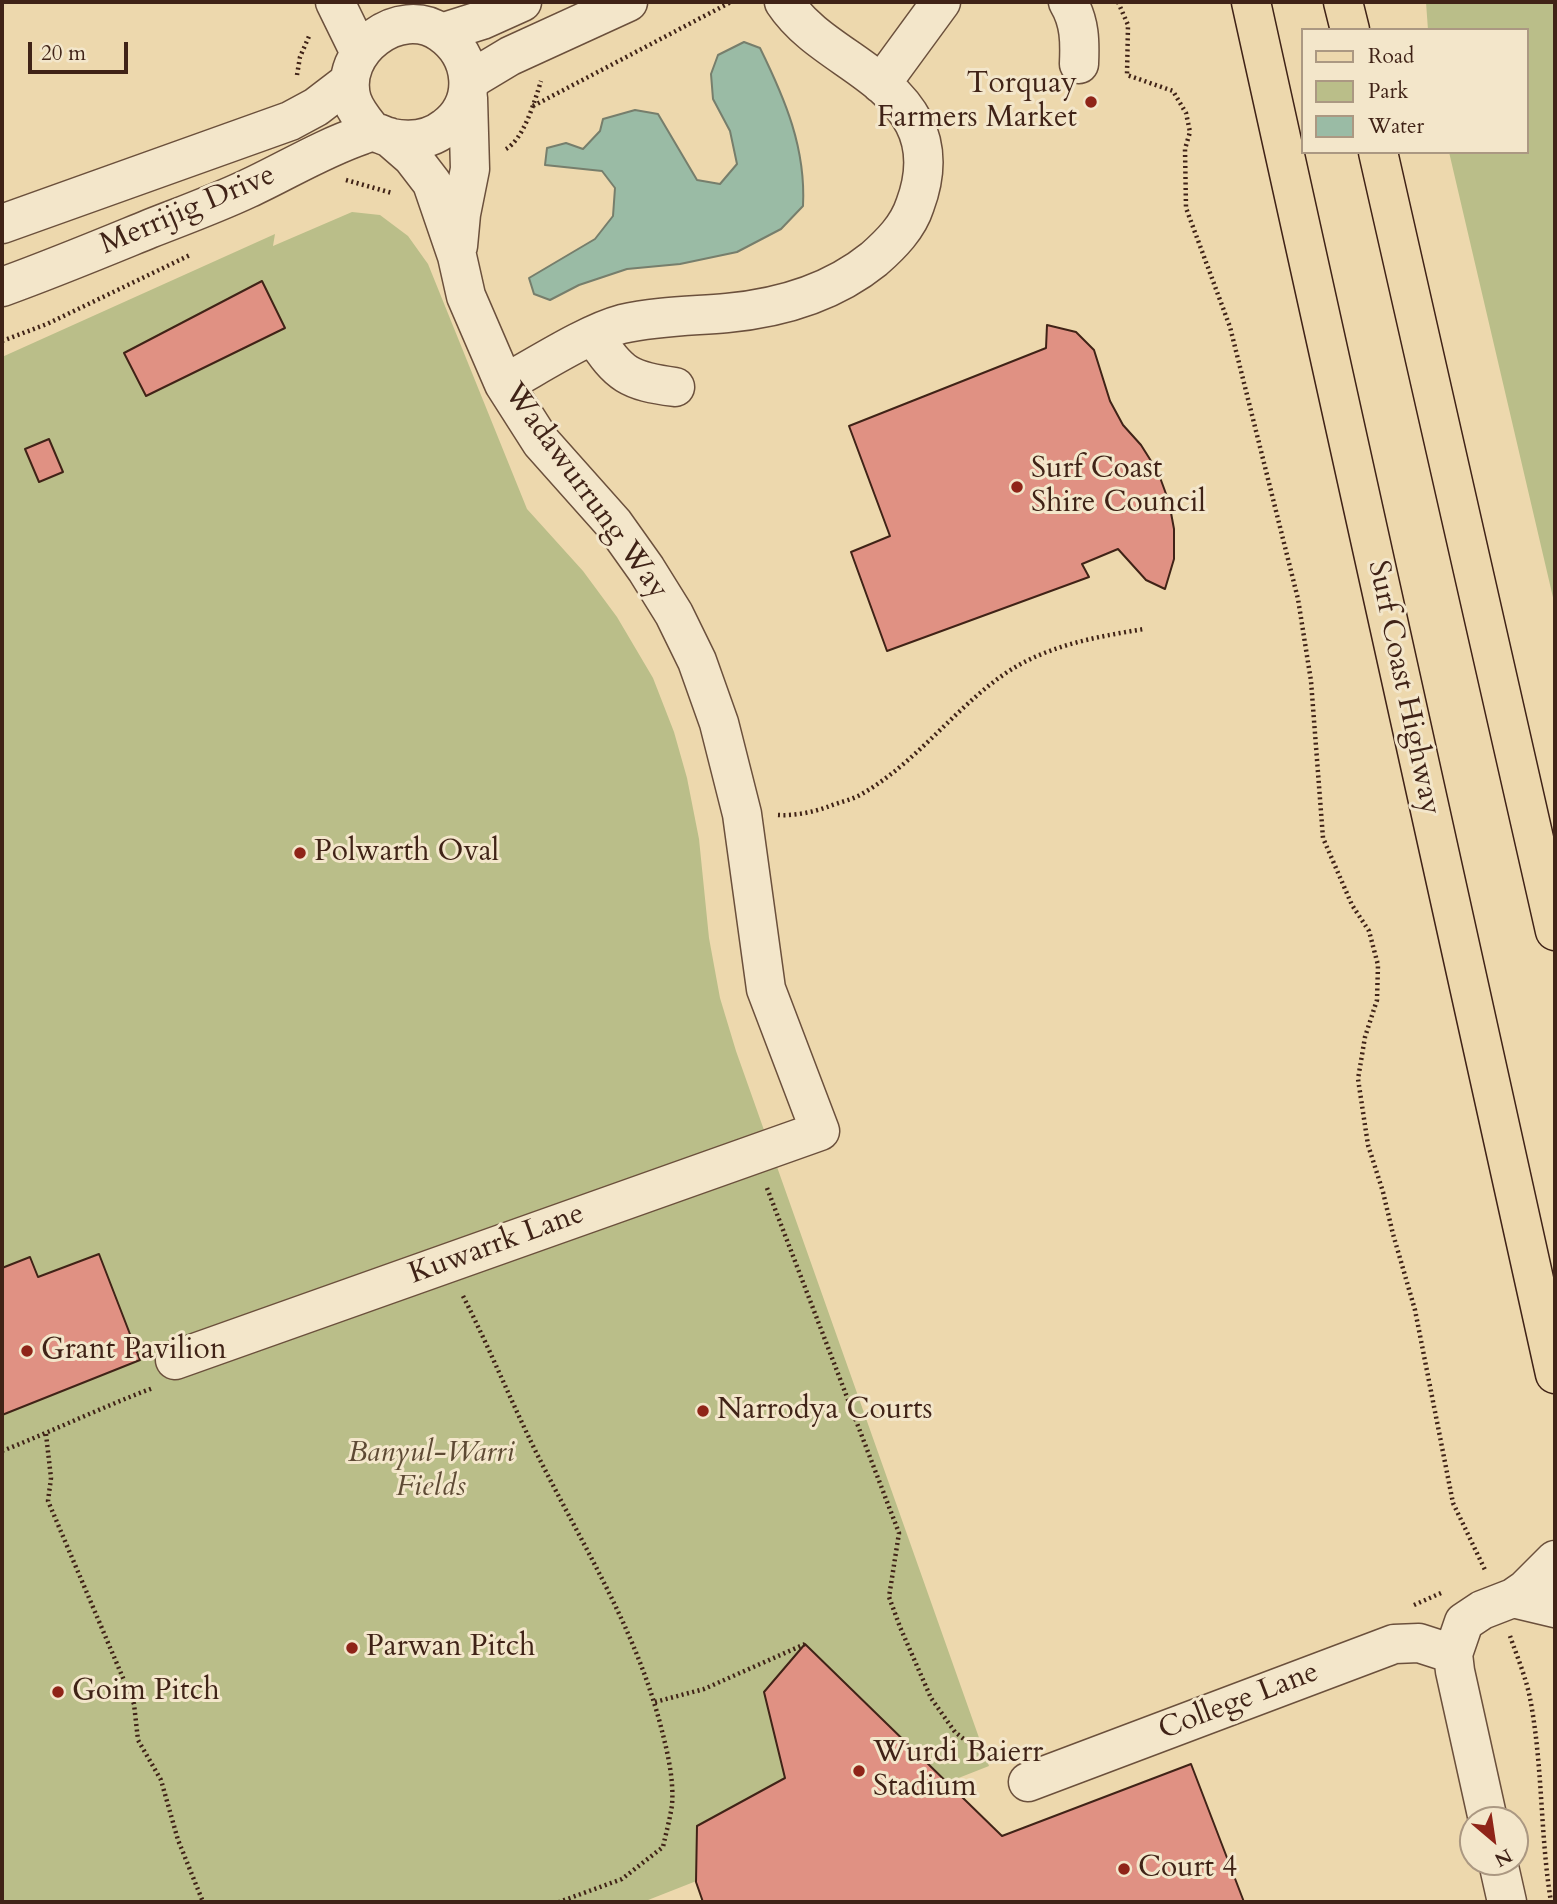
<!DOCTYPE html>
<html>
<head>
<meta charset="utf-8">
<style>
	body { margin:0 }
	#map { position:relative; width:1557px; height:1904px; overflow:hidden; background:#edd8ad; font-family:Cardo,serif }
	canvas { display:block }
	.frame { position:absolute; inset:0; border:4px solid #402317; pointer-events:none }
	.legend { position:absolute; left:1301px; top:28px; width:228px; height:126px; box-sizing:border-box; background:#f3e6ca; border:2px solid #ab9882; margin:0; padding:9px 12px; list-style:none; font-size:21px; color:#402317 }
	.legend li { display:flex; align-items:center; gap:14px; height:35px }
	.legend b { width:35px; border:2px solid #ab9882 }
	.north { position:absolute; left:1459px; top:1806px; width:70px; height:70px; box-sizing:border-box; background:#f3e6ca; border:2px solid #ab9882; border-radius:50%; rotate:151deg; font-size:19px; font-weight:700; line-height:28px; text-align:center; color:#402317 }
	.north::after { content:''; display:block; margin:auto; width:24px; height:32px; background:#8f2418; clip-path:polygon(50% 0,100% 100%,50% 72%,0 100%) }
	.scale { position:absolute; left:28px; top:42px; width:100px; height:32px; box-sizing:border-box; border:4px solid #402317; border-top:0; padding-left:9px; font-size:21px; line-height:24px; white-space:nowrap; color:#402317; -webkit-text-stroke:5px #f3e6ca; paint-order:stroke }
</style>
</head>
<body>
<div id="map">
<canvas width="1557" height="1904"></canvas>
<div class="frame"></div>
<ul class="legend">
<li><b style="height:9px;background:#edd8ad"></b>Road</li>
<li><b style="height:19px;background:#babe89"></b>Park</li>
<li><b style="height:19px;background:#9abba5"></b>Water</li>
</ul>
<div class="north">N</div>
<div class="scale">20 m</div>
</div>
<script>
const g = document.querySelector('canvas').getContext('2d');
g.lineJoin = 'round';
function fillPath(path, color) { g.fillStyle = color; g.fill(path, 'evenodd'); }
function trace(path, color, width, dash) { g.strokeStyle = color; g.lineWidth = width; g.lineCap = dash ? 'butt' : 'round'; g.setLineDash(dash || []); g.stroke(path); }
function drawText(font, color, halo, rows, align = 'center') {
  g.font = font + ' Cardo,serif'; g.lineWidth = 6; g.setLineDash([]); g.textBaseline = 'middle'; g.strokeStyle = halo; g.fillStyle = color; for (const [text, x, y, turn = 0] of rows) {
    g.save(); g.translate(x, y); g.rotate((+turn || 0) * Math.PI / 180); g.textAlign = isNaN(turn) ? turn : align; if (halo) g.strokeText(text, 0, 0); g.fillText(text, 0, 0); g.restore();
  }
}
const green = new Path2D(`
	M1426,2H1555V606L1449,152H1527V30H1428Z
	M352,212L380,215L408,236L428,264L527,509L583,571L617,617L653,678L674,732L687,778L699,839L709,938L720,998L736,1051L989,1766L643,1902H2V357L275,234L273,246Z`);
const water = new Path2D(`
	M744,42L760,48C785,99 806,148 803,206L781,229L737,252L680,264L627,269L579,285L550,300L534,294L529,278L595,239L613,216L615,188L602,171L545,165L547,148L566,143L583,149L600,131L603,119L635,110L658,114L697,180L720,184L737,164L730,131L713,99L711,74L718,55Z`);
const building = new Path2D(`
	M262,281L285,328L146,396L124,353Z
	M1047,325L1076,332L1094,350L1110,401L1123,425L1141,445L1158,472L1169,502L1174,529V559L1165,589L1146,580L1118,549L1082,564L1089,577L887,651L851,552L890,536L849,426L1046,348Z
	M49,439L63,472L39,482L25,449Z
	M99,1254L140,1360L2,1415V1268L30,1257L38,1277Z
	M805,1644L1002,1836L1191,1764L1244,1902H703L696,1882L697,1826L785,1778L764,1692Z`);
const path = new Path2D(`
	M1118,2L1128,25L1127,75L1173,91L1186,113L1190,132L1185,149L1186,208L1230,327L1298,599L1311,681L1323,838L1352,905L1369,931L1378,965L1377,1000L1365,1037L1358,1079L1368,1145L1383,1192L1393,1234L1415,1310L1453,1503L1486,1572
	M297,75L300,57L310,34
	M533,106L731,2
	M506,149C524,139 535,100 541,81
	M346,180L392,193
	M2,341L47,324L190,255
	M778,815C795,816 814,812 830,806C840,802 851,800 860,795C915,764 952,711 1003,675C1044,646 1095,637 1144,629
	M767,1188L899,1533L889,1597L900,1627L931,1698L955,1732L976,1749L1010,1750
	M463,1296C489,1347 510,1399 535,1450C581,1543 637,1630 662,1731C668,1754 674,1781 672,1805C670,1819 666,1833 663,1847L622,1879L559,1902
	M46,1434L51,1478L48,1501L134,1704L138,1740L161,1780L178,1840L203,1902
	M2,1451C53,1431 102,1407 153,1388
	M1414,1605L1441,1593
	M1510,1636C1517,1656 1526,1678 1530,1698C1543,1766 1540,1835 1551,1902
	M655,1702L704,1689L805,1644`);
const minor = new Path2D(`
	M335,2L359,51
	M1068,2C1080,22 1080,42 1079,64
	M441,33L482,20L522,2
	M470,80L510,56L628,2
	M881,84L941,2
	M2,224L290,121L316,107L350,81
	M458,246L461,214L470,169L468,98
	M2,287C52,269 100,249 149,229C182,216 215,204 247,189C286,171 321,149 362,135C376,129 378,134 391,138C411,142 430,140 446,127C479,102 474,56 441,33C400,4 337,51 352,100C356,112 364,121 372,131
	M594,336C619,375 629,381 675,387
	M504,384C537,366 588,333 622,324C657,316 692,316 727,313C781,308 832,293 874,259C891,244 908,227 915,205C925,178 928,150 914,123C886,69 817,52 784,2
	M175,1360L820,1131L766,989L742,814L719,723L697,661L674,614L646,569L614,524L541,442L504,384L466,296L457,256L432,183L412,157L389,137
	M1513,1598L1555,1608
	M1028,1782L1394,1644L1419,1643L1453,1654
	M1488,1820L1455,1671L1453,1654L1464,1622L1482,1610L1513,1598L1526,1589L1555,1560
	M1498,1862L1507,1902`);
const major = new Path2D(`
	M1251,2L1555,1374
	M1343,2L1350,30
	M1378,152L1555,931`);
const markers = [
	[1091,102,7,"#8f2418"],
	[1017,487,7,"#8f2418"],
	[300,853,7,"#8f2418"],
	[27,1351,7,"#8f2418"],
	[703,1411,7,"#8f2418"],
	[352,1648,7,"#8f2418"],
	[58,1692,7,"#8f2418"],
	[859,1771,7,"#8f2418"],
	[1124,1869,7,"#8f2418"]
];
const poiNames = [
	["Torquay",1077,85,"right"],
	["Farmers Market",1077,119,"right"],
	["Surf Coast",1031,470],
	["Shire Council",1031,504],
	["Polwarth Oval",314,853],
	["Grant Pavilion",41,1351],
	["Narrodya Courts",717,1411],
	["Parwan Pitch",366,1648],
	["Goim Pitch",72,1692],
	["Wurdi Baierr",873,1754],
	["Stadium",873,1788],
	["Court 4",1138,1869]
];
const streetNames = [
	["Merrijig Drive",188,211,-23],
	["Wadawurrung Way",585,492,54],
	["Surf Coast Highway",1403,688,78],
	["Kuwarrk Lane",497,1245,-20],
	["College Lane",1239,1702,-21]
];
const parkNames = [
	["Banyul-Warri",431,1454],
	["Fields",431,1488]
];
fillPath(green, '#babe89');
fillPath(water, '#9abba5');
trace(water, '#767e6c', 2);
fillPath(building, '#e09183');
trace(building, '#402317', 2);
trace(minor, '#6b503c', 41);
trace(major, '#402317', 41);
trace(path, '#402317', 4.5, [2, 3.5]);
trace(minor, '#f3e6ca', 38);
trace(major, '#edd8ad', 38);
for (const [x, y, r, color] of markers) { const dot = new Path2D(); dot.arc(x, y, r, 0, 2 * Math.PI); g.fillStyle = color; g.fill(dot); trace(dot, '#f3e6ca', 2.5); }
drawText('30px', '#402317', '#f3e6ca', poiNames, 'left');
drawText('30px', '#402317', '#f3e6ca', streetNames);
drawText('italic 30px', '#5e4a34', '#f3e6ca', parkNames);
</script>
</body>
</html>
